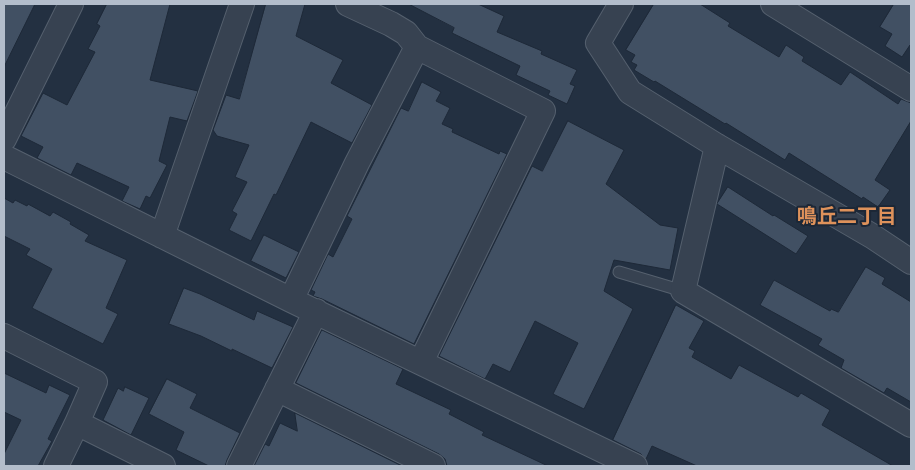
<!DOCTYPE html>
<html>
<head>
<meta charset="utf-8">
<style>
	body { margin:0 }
	#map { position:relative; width:915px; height:470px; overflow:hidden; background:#233041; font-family:Jost,sans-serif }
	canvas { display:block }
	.frame { position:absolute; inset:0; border:5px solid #b3bdcb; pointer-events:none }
</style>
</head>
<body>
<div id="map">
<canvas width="915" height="470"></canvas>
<div class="frame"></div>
</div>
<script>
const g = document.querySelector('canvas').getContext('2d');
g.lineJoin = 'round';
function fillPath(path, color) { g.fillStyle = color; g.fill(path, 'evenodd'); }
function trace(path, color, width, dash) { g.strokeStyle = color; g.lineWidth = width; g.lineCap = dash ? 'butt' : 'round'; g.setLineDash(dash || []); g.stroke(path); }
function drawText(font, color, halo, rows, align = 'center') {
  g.font = font + ' Jost,"Noto Sans JP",sans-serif'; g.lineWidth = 4; g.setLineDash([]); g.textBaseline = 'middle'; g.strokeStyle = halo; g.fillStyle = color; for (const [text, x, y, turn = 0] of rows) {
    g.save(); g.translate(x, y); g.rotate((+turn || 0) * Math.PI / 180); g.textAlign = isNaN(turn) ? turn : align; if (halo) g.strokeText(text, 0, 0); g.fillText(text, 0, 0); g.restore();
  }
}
const building = new Path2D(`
	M4,4H35L4,67Z
	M107,4H170L150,80L198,91L187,121L170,117L159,161L167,165L150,198L146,196L140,209L122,201L129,187L77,163L71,175L37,158L43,147L21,136L43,93L67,105L95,52L88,49L100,26L97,24Z
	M266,4H305L296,36L343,60L331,83L372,105L352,143L311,122L276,195L274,194L251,241L229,230L237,214L232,211L247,182L235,177L249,145L217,136L213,130L226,95L239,99Z
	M409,4H478L504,16L497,32L542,51L541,54L577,70L570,84L575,86L567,104L548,95L550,91L516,75L520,66L452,33L454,28Z
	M654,4H700L730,23L728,26L779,57L786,45L804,57L802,61L841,85L850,72L898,104L901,99L911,103V121L875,180L890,190L878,207L863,197L862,199L789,153L785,160L726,123L725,124L655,81L654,82L634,70L637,65L631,62L635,55L626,50Z
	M894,4H911V46L910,45L902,57L885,46L892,34L880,27Z
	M422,82L441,92L436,101L450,108L442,124L453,129L452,132L499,154L500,151L507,154L414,344L322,299L313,296L315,292L311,290L328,254L333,257L352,219L347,216L401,108L408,111Z
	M568,121L624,150L606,184L660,225L678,228L670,270L614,260L604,291L633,309L584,409L553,394L578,343L535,321L510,372L493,364L485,379L439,356L532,166L542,171Z
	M728,187L773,216L774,215L808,236L796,254L717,204Z
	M4,198L13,203L15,200L27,206L28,204L50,216L53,212L71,222L70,224L89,235L85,241L127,260L106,308L118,314L103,344L32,308L52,269L26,255L30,249L4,236Z
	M264,235L299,252L286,278L251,261Z
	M866,267L885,278L882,284L911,302V402L887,388L884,393L841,368L844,360L818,345L822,339L760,305L774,280L830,311L831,309L838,312Z
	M184,288L200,294L254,320L257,311L293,327L272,368L232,349V351L201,336L169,324Z
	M676,305L704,321L689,348L695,351L692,357L731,379L739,365L798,397L801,393L830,410L822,425L893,466H697L652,446L646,459L641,454L613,440Z
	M322,330L403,369L396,384L451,410L449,414L484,432L482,435L548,466H447L445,459L439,454L296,383Z
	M4,373L46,393L49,385L70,395L48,439L52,441L38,466H4V454L21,420L4,412Z
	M167,379L197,394L190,408L240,433L227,460L225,466H209L176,450L184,432L149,414Z
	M125,387L149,398L131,435L103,420L118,388L123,391Z
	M295,413L402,466H254L265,444L269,446L280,423L297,431Z`);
const service = new Path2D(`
	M619,272L683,291`);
const minor = new Path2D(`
	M348,4L391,24L406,33L417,47
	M621,4L598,43L630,92L717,146L872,236L911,262
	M773,4L911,89
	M4,139L71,4
	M717,146L683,291L911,425
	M4,157L291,300L635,466
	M162,236L242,4
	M291,300L357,163L417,47L543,111L421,362
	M4,336L95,382L77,423L56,466
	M277,389L433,466
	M77,423L163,466
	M239,466L316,311`);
const neighbourhoodNames = [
	["鳴丘二丁目",847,218]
];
fillPath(building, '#415063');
trace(building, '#1e2938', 1);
trace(service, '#55606e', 13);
trace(minor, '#55606e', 26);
trace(service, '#374251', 11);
trace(minor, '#374251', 24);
drawText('bold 20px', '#de925b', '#1c2736', neighbourhoodNames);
</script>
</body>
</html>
